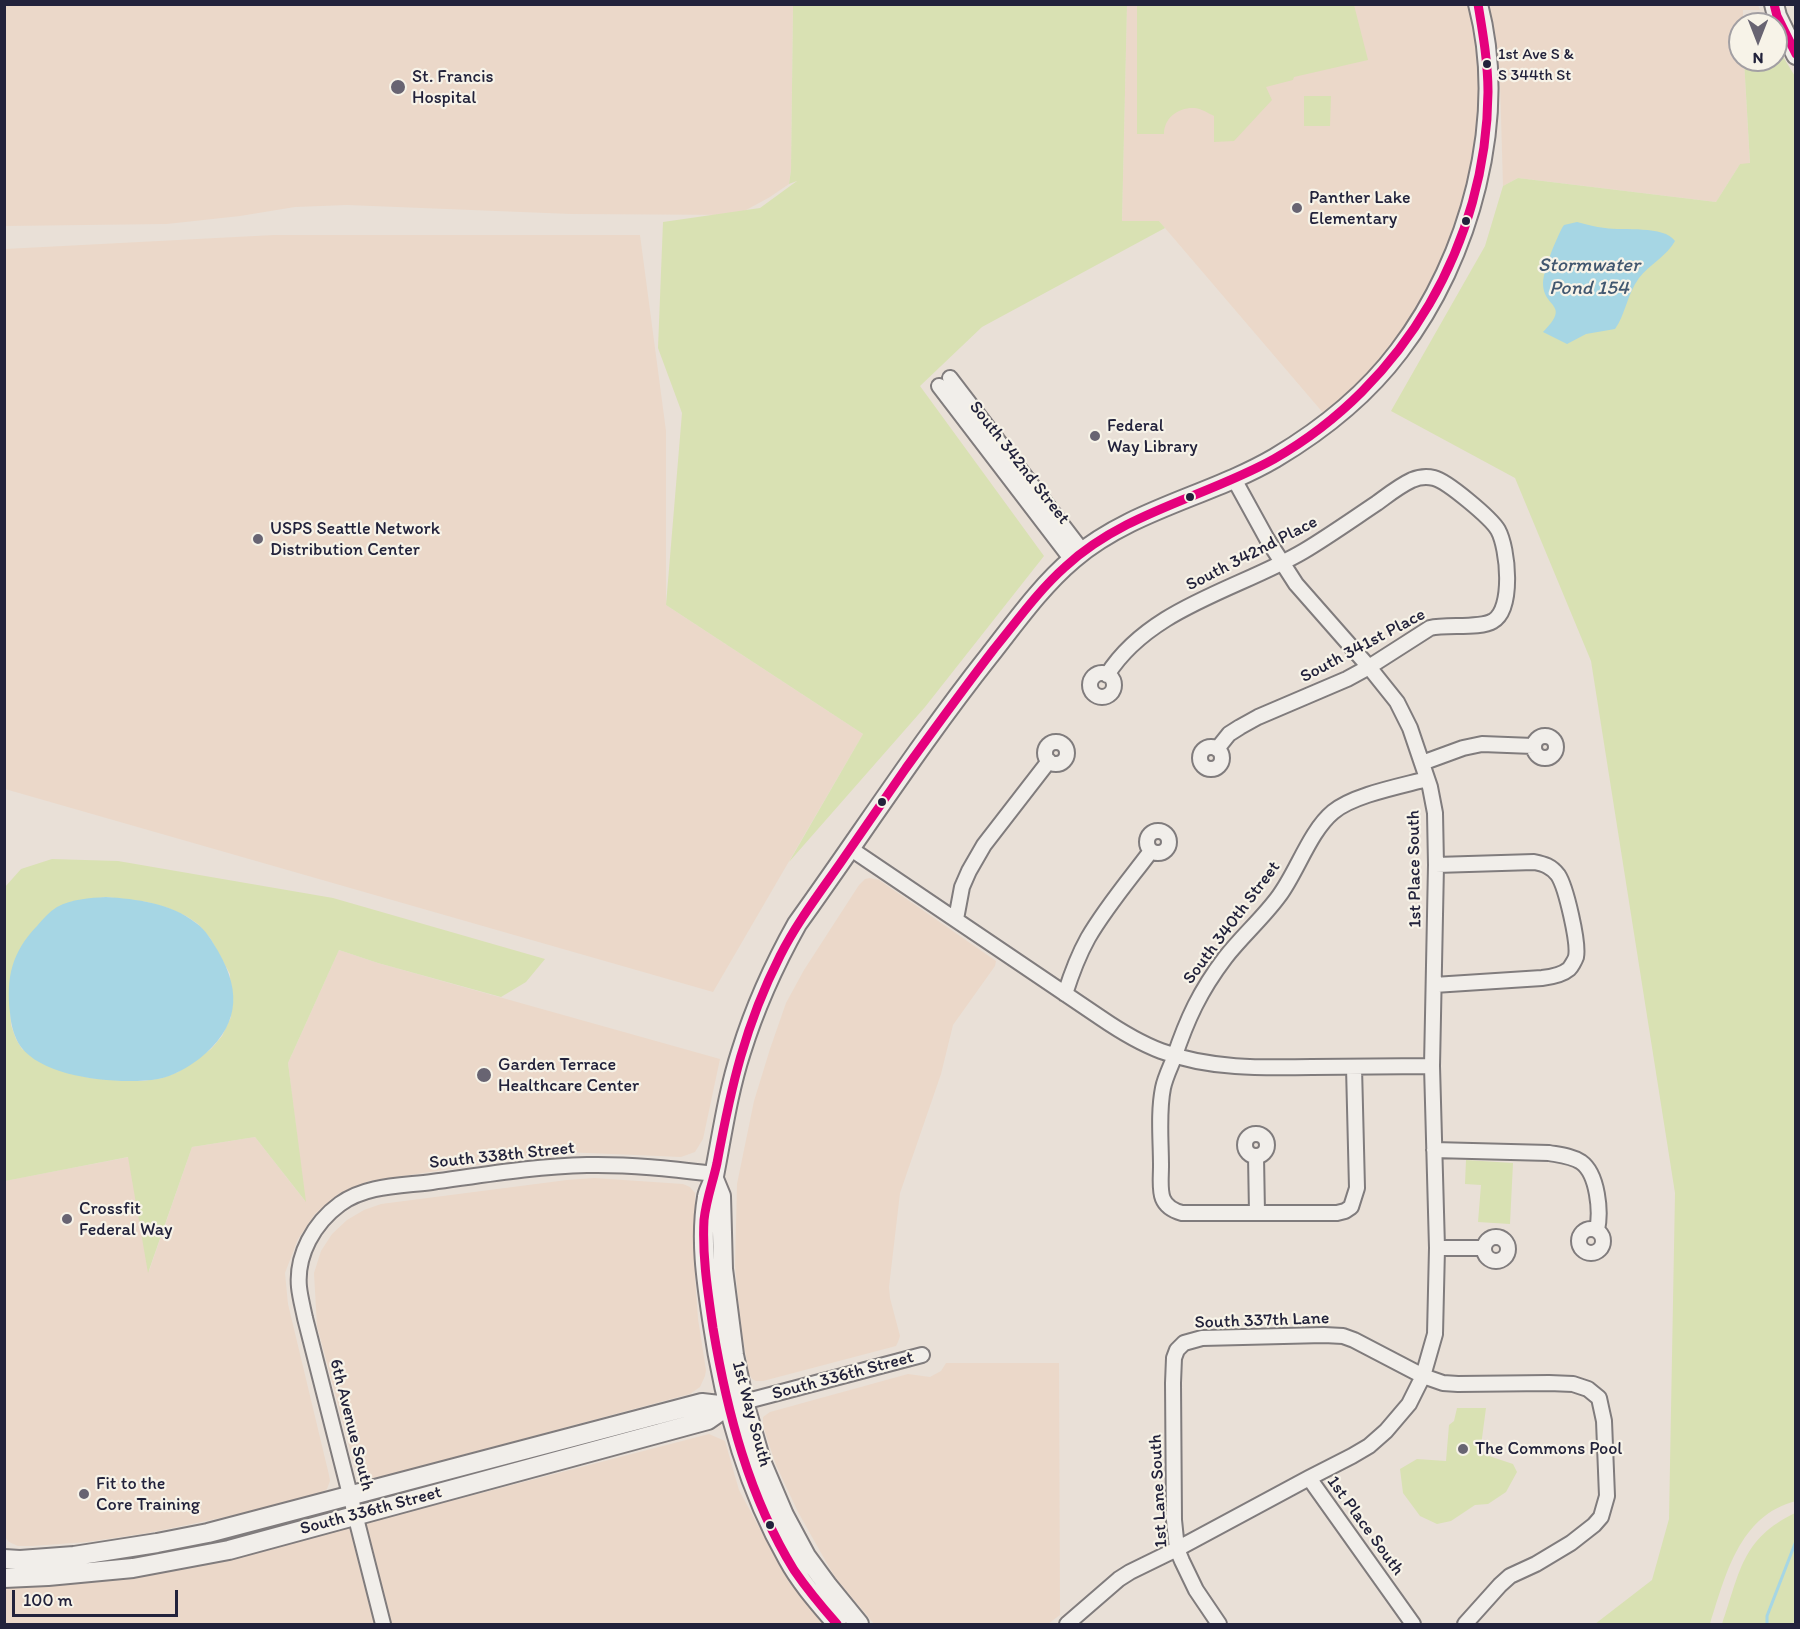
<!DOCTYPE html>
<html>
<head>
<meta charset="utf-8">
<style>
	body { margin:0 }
	#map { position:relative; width:1800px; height:1629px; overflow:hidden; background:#e9e0d7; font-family:Itim,sans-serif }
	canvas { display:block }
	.frame { position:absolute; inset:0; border:6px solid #22223b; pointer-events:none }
	.north { position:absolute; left:1728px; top:12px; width:60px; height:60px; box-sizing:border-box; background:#f7f3e8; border:2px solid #a29fa3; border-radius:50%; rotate:180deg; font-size:16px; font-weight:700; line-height:24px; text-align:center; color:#22223b }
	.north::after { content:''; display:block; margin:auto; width:21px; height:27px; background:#686472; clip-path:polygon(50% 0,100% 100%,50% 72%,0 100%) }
	.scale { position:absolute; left:12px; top:1590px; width:166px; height:27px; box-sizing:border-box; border:3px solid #22223b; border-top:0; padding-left:8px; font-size:18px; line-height:21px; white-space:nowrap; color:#22223b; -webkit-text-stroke:4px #f7f3e8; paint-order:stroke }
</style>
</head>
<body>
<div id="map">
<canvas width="1800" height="1629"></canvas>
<div class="frame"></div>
<div class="north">N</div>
<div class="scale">100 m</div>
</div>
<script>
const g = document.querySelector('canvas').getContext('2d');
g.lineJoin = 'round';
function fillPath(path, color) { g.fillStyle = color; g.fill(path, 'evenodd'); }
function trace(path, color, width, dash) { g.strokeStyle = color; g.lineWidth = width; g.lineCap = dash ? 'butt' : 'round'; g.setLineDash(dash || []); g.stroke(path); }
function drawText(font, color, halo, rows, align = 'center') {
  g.font = font + ' Itim,sans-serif'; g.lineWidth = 4.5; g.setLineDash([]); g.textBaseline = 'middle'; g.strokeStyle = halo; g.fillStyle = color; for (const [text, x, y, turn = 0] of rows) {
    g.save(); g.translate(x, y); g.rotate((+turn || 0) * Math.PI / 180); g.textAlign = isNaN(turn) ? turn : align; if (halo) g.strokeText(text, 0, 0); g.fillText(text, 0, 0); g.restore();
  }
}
const built = new Path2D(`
	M4,5H793L791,170L789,184L770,197L737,215L571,214L347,205L295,207L240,216L167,224L5,226Z
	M1127,5H1478L1484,149L1428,309L1330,421L1159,221L1122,222Z
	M1486,5H1758L1760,10H1743V24H1740V60H1744L1750,164H1740L1716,202L1518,178L1503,186L1500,82L1494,37Z
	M274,235H640L666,431V605L863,734L713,992L5,789V249Z
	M870,878L879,880L996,961L995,966L953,1025L941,1074L900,1193L889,1287L890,1298L900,1336L898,1342L896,1346L763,1381H756L752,1379L749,1374L741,1328L735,1266L737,1184L754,1101L770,1049L786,1003L804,970L859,885L865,879Z
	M339,950L378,963L720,1059L703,1139L695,1152L681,1157L565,1152L369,1181L340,1193L315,1214L298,1239L285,1273L288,1304L329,1475L330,1481L327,1489L320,1493L264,1509L148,1533L87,1542L32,1546H18L9,1542L5,1537L4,1181L129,1157L149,1271L192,1147L255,1137L305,1201L288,1063Z
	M594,1178L683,1184L690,1187L695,1193V1277L698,1319L706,1370L705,1376L700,1387L690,1394L373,1479H362L355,1468L317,1326L314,1273L321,1251L332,1234L347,1220L364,1210L381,1204L567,1180Z
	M946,1363H1059L1060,1615L1048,1624H874L835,1577L825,1560L798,1512L776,1465L763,1426V1417L770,1412L908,1374L930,1377L941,1371Z
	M709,1434L725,1441L739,1490L767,1542L789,1582L823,1624H5V1592L7,1588L72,1583L195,1567Z`);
const green = new Path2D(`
	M793,5H1127L1122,221H1159L1165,228L982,327L920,386L1044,556L925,707L789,862L863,734L666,605L682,413L658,348L663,222L760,208L797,181L789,184L791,170Z
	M1137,5H1354L1368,60L1294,77L1293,80L1266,87L1272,100L1234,141L1214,142V116C1208,113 1202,109 1195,108C1178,107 1164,118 1164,134H1137Z
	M1776,45L1796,78V1501C1739,1515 1725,1577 1710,1624H1595L1652,1580L1669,1519L1675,1193L1591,661L1515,478L1391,411L1485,246L1503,186L1518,178L1716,202L1740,164L1750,163L1744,60H1776Z
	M1304,96H1331L1330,126H1304Z
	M52,859L118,861L333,898L545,959L526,982L501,997L378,963L339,950L288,1063L306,1202L255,1137L192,1147L148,1273L128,1157L5,1181V887L21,869ZM106,897L147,902L168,908L186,916L198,924L210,938L230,974L231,1017L222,1036L211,1049L178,1072L162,1078L143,1081H127L90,1078L70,1073L22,1049L16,1039L11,1025L9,990L71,902Z
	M1466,1160L1513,1163L1510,1224L1478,1222L1481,1185L1465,1184Z
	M1457,1408H1486L1480,1453L1513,1464L1517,1472L1506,1492L1488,1504L1475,1505L1451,1521L1437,1524L1420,1516L1403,1493L1400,1469L1417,1459L1446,1461L1449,1425L1454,1421Z
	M1795,1513V1624H1722C1740,1573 1741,1539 1795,1513Z`);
const water = new Path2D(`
	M1577,222C1586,224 1595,227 1605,228C1623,231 1664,225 1675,241C1667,256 1649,265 1639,278C1627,294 1625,316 1615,329L1586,334L1567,344L1543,332C1572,303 1543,309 1543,283C1544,268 1555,242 1562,228L1564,225Z
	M106,897C136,899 171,903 196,923C206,930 212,941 218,951C243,994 238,1028 199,1059C187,1068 173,1076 158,1079C122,1085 45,1079 21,1047C14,1037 11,1025 10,1013C6,977 12,952 37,926C43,919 49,912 57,907C72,899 89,898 106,897Z`);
const stream = new Path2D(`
	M1767,1624V1616L1796,1541`);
const minor = new Path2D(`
	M950,378L1083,552
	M939,386L1072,560
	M1090 685a12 12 0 1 1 24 0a12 12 0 1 1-24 0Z
	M1107,675C1150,607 1240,589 1304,551C1329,536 1353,519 1377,503C1388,495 1399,486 1412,480C1419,477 1426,476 1434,478C1447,481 1491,518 1498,530C1508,548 1514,609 1493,621C1480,629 1447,624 1430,628L1369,667L1347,679L1258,717L1240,727L1229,734L1217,749
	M1534 747a11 11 0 1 1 22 0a11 11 0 1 1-22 0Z
	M1045 753a11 11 0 1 1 22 0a11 11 0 1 1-22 0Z
	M1200 758a11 11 0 1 1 22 0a11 11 0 1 1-22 0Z
	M1422,763L1463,748L1482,744L1533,746
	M1147 842a11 11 0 1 1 22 0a11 11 0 1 1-22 0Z
	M851,849L1101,1018C1120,1031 1140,1043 1161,1051C1209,1069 1261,1068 1312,1067C1352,1067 1392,1066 1432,1066
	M956,919L962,887L969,871L984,845L1049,761
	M1434,985L1542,978C1551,977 1562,975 1569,969C1571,967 1575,960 1576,957C1579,943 1566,887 1558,875C1551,866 1544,864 1534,862L1436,865
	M1065,994C1071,975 1078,956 1088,938C1106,907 1130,879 1151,851
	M1354,1067L1357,1188L1351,1207L1345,1211L1337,1213H1182C1156,1206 1161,1188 1161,1166C1161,1140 1158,1113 1163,1088C1165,1078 1170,1068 1174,1058C1187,1019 1200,991 1225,958C1242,936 1263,918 1279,896C1297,872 1310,831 1333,812C1353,795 1401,786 1427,779
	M1245 1145a11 11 0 1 1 22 0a11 11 0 1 1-22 0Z
	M1434,1150L1549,1153C1560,1155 1572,1156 1581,1162C1598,1174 1601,1212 1597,1230
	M1256,1156L1257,1213
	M1579 1241a12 12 0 1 1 24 0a12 12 0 1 1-24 0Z
	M1484 1249a12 12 0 1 1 24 0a12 12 0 1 1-24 0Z
	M1437,1248H1484
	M736,1404L922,1355
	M1309,1478L1413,1624
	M383,1624L305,1318C303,1308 300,1297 299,1287C296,1255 314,1223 340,1204C366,1185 401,1186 432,1182C483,1175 535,1166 587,1165C629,1164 672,1169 714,1174
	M1067,1624L1119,1579L1130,1572L1177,1549L1309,1478L1352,1456L1369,1446L1386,1431L1409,1404L1423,1376L1435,1334L1437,1248L1432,1066L1436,865L1435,813L1430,787L1410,728L1397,702L1369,667L1296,584L1267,539L1234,479
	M1219,1624L1196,1590L1182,1561L1177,1549L1174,1520L1173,1383L1174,1358L1177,1350L1184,1343L1202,1338L1324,1335L1343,1336L1354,1340L1423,1376L1443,1383L1458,1384L1549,1383L1573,1384L1588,1389L1599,1398L1604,1421L1607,1496L1601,1517L1594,1525L1571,1543L1536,1564L1510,1576L1500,1585L1465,1624`);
const major = new Path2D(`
	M1774,4L1777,16L1796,55
	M714,1179L721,1196L723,1269L734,1355L744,1402L761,1461L784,1515L806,1556L828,1586L859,1624
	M4,1559L20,1560L74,1556L157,1543L208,1533L702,1403L728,1406
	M4,1578L48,1576L133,1568L229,1550L708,1420L728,1406
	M837,1624C820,1604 801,1583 788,1559C746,1485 724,1403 712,1319C706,1279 700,1238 707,1197C708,1190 713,1184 714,1176C722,1135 728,1092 741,1052C755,1007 774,965 797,924C861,835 921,742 989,656C1015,623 1041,586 1073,559C1132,509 1210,496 1275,458C1322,430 1366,395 1399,351C1470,258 1508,119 1478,4`);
const bus1 = new Path2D(`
	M1774,4L1777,16L1796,54
	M837,1624C822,1607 807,1589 794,1570C749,1497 727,1412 713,1328C708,1293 702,1256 704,1220C706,1200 713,1182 717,1163C731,1087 745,1025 780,956C796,924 818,895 839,865C861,833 884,800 906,768C935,728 964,688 994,649C1017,621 1038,591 1065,567C1124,512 1206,497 1274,459C1404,385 1487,242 1488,92C1488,63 1483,34 1478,4`);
const markers = [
	[1487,64,5,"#22223b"],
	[398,87,8,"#686472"],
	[1297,208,6,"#686472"],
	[1466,221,5,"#22223b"],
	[1095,436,6,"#686472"],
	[1190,497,5,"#22223b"],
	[258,539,6,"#686472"],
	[882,802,5,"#22223b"],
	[484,1075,8,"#686472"],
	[67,1219,6,"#686472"],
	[1463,1449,6,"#686472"],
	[84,1494,6,"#686472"],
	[770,1525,5,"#22223b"]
];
const busNames = [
	["1st Ave S &",1498,55],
	["S 344th St",1498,76]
];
const poiNames = [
	["St. Francis",412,77],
	["Hospital",412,98],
	["Panther Lake",1309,198],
	["Elementary",1309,219],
	["Federal",1107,426],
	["Way Library",1107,447],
	["USPS Seattle Network",270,529],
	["Distribution Center",270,550],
	["Garden Terrace",498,1065],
	["Healthcare Center",498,1086],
	["Crossfit",79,1209],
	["Federal Way",79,1230],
	["The Commons Pool",1475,1449],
	["Fit to the",96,1484],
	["Core Training",96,1505]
];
const streetNames = [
	["South 342nd Street",1019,463,52],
	["South 342nd Place",1252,554,-27],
	["South 341st Place",1363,646,-28],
	["1st Place South",1415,869,-91],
	["South 340th Street",1232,923,-53],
	["South 338th Street",502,1156,-6],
	["South 337th Lane",1262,1321,-2],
	["South 336th Street",843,1376,-15],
	["1st Way South",751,1414,75],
	["6th Avenue South",351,1425,76],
	["1st Lane South",1159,1491,-93],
	["South 336th Street",371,1511,-15],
	["1st Place South",1365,1526,54]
];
const waterNames = [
	["Stormwater",1589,266],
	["Pond 154",1589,289]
];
fillPath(built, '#ebd8c9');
fillPath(green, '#d9e1b3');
fillPath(water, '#a6d6e4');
trace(stream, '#a6d6e4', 3);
trace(minor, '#807c7d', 18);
trace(major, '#807c7d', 22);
trace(minor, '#f1eeea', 14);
trace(major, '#f1eeea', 18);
trace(bus1, '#e5007d', 9);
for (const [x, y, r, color] of markers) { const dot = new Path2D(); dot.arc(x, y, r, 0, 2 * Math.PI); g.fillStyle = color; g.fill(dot); trace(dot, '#f7f3e8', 2); }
drawText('16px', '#22223b', '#f7f3e8', busNames, 'left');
drawText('18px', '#22223b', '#f7f3e8', poiNames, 'left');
drawText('18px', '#22223b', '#f7f3e8', streetNames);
drawText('italic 20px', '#415770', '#f7f3e8', waterNames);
</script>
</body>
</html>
